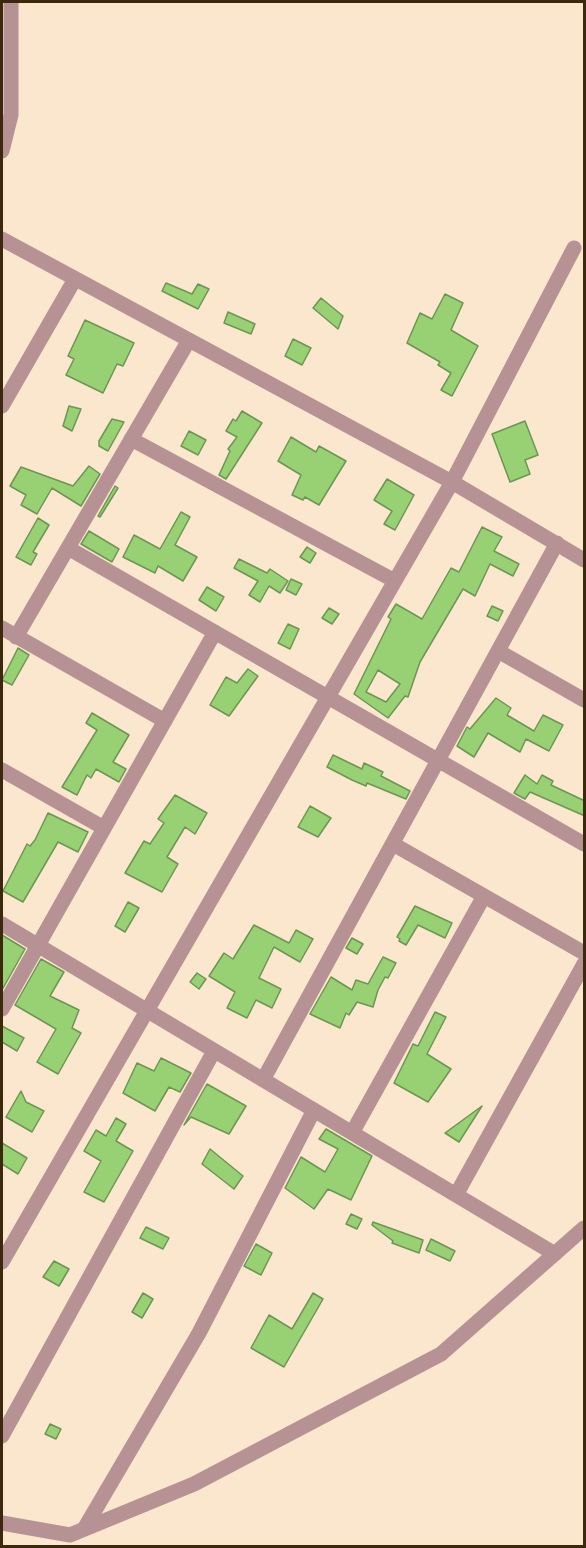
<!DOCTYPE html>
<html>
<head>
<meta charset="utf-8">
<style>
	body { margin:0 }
	#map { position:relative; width:586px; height:1548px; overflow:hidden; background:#fbe7cd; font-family:Bitter,serif }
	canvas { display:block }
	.frame { position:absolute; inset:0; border:3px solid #3c290d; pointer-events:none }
</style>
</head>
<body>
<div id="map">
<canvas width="586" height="1548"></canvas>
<div class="frame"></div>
</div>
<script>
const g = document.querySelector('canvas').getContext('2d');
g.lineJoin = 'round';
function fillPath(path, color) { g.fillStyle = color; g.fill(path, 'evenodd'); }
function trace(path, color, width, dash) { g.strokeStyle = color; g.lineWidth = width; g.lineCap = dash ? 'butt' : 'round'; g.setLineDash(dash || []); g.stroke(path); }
const building = new Path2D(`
	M166,283L192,294L198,284L209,289L198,309L162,291Z
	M445,294L463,303L451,330L478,346L452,396L441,390L451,373L438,365L440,362L407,343L420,313L432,319Z
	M321,298L343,316L338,329L313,308Z
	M228,312L255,324L251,334L224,323Z
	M85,320L134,343L123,366L117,364L103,393L66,375L74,359L68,356Z
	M293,339L311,348L302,365L285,356Z
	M69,406L81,409L72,431L63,426Z
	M242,411L262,423L226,479L219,475L230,451L228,449L237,437L226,431L233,419L236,421Z
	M112,419L124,422L108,451L99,446V441Z
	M525,421L538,455L525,460L530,474L510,482L492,434Z
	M189,431L206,440L198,455L181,446Z
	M291,437L316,452L319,446L346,461L319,505L305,497L303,500L292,495L301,475L278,461Z
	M89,466L100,474L81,506L52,488L37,514L21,505L26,495L10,486L21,467L73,486Z
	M387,479L414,495L395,530L384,524L392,511L374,500Z
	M115,486L118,488L100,517L98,516Z
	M181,512L190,517L175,545L197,557L183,581L158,566L155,573L123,557L134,535L160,549Z
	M38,518L49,525L33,552L37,554L31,565L16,557Z
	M482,527L502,537L494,551L519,564L513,576L490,564L475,596L463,589L420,662L408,697L405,696L388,718L354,694L391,619L388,617L396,604L422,619L451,568L459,572ZM378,670L400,684L386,702L366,692Z
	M89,531L119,549L112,562L81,544Z
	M307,547L316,553L310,563L300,557Z
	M239,559L267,573L270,569L288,581L280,593L269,586L260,602L249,595L258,581L234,568Z
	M291,579L302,584L296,595L286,590Z
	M207,587L224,597L216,611L199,600Z
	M492,606L503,611L498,621L487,616Z
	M329,608L339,614L332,624L322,618Z
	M288,624L299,629L290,649L278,643Z
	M18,648L29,655L12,685L2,680Z
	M248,669L258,676L229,716L210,705L226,677L237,683Z
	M496,698L511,708L507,715L534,731L543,715L563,725L549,751L526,739L520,752L488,733L474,757L457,746L467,727L470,729Z
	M92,713L129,735L113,762L126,769L119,782L96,769L91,778L87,775L77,795L62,787L97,730L86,723Z
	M333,755L362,769L364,763L383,772L381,776L410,791L406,799L367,783L366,786L352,780L327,767Z
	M525,775L537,784L542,775L553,781L551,785L585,801V816L530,792L525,799L514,793Z
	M175,795L207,813L195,834L185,827L167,857L178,864L162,892L125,873L144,841L150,844L164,823L158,819Z
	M310,806L331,818L318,837L298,827Z
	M48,813L88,832L78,852L58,842L23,902L3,891L27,844L30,846L35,840Z
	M128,902L139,908L125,932L115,926Z
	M415,906L452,923L445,938L418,925L406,945L399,941L400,939L397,937Z
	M254,925L289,943L296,930L313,939L300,962L274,947L259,978L281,989L272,1008L256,1000L247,1018L227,1008L235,992L209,976L224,953L233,959Z
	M2,935L25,949L2,990Z
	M352,938L363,944L357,954L346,948Z
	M383,957L396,963L388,978L385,977L378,990L373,1007L357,1002L349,1015L346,1013L340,1028L310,1014L331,977L352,990L356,980L368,984Z
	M41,959L64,972L50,996L79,1010L72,1028L81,1033L58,1074L37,1062L56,1029L15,1005Z
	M197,973L206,979L199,989L190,982Z
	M435,1012L446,1017L427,1054L451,1069L428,1102L394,1083L413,1044L418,1046Z
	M2,1026L24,1038L17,1051L2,1042Z
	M161,1058L191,1073L180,1092L169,1087L155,1111L123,1093L137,1063L154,1071Z
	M207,1084L246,1106L229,1134L191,1117L184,1125Z
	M21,1091L26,1102L44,1111L32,1132L6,1117Z
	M482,1106L459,1142L445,1133Z
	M116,1118L126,1124L116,1141L133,1151L104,1202L84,1192L101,1161L84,1151L96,1130L106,1136Z
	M326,1129L372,1156L351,1200L328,1189L314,1209L285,1188L301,1157L325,1172L338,1149L319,1139Z
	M2,1143L27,1158L18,1174L2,1164Z
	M210,1149L243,1176L234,1189L202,1164Z
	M351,1214L362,1219L357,1229L346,1224Z
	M373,1222L423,1240L419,1253L392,1243L393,1241L372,1225Z
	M146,1227L169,1238L163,1249L140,1238Z
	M431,1239L455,1251L450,1261L426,1250Z
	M256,1244L272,1253L261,1275L244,1266Z
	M54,1261L69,1269L59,1286L43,1277Z
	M143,1293L153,1299L142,1318L132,1312Z
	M313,1293L323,1299L284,1367L251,1348L269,1315L292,1329Z
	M50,1424L61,1429L56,1439L45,1434Z`);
const street = new Path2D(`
	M2,151L11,115V2
	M2,239L452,482L574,248
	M2,406L75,279
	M131,439L395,581
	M68,548L584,844
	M2,628L165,721
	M16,637L189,340
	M498,651L584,700
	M2,770L104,828
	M393,844L584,953
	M2,924L555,1254
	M2,1009L215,632
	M263,1080L557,543
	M352,1133L484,896
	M456,1195L584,964
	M2,1262L452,482L584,560
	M2,1436L214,1051
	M2,1523L70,1535L194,1484L441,1354L584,1228
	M84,1529L199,1333L314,1110`);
fillPath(building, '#97d173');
trace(building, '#6d9554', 1.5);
trace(street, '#b79294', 15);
</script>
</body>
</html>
